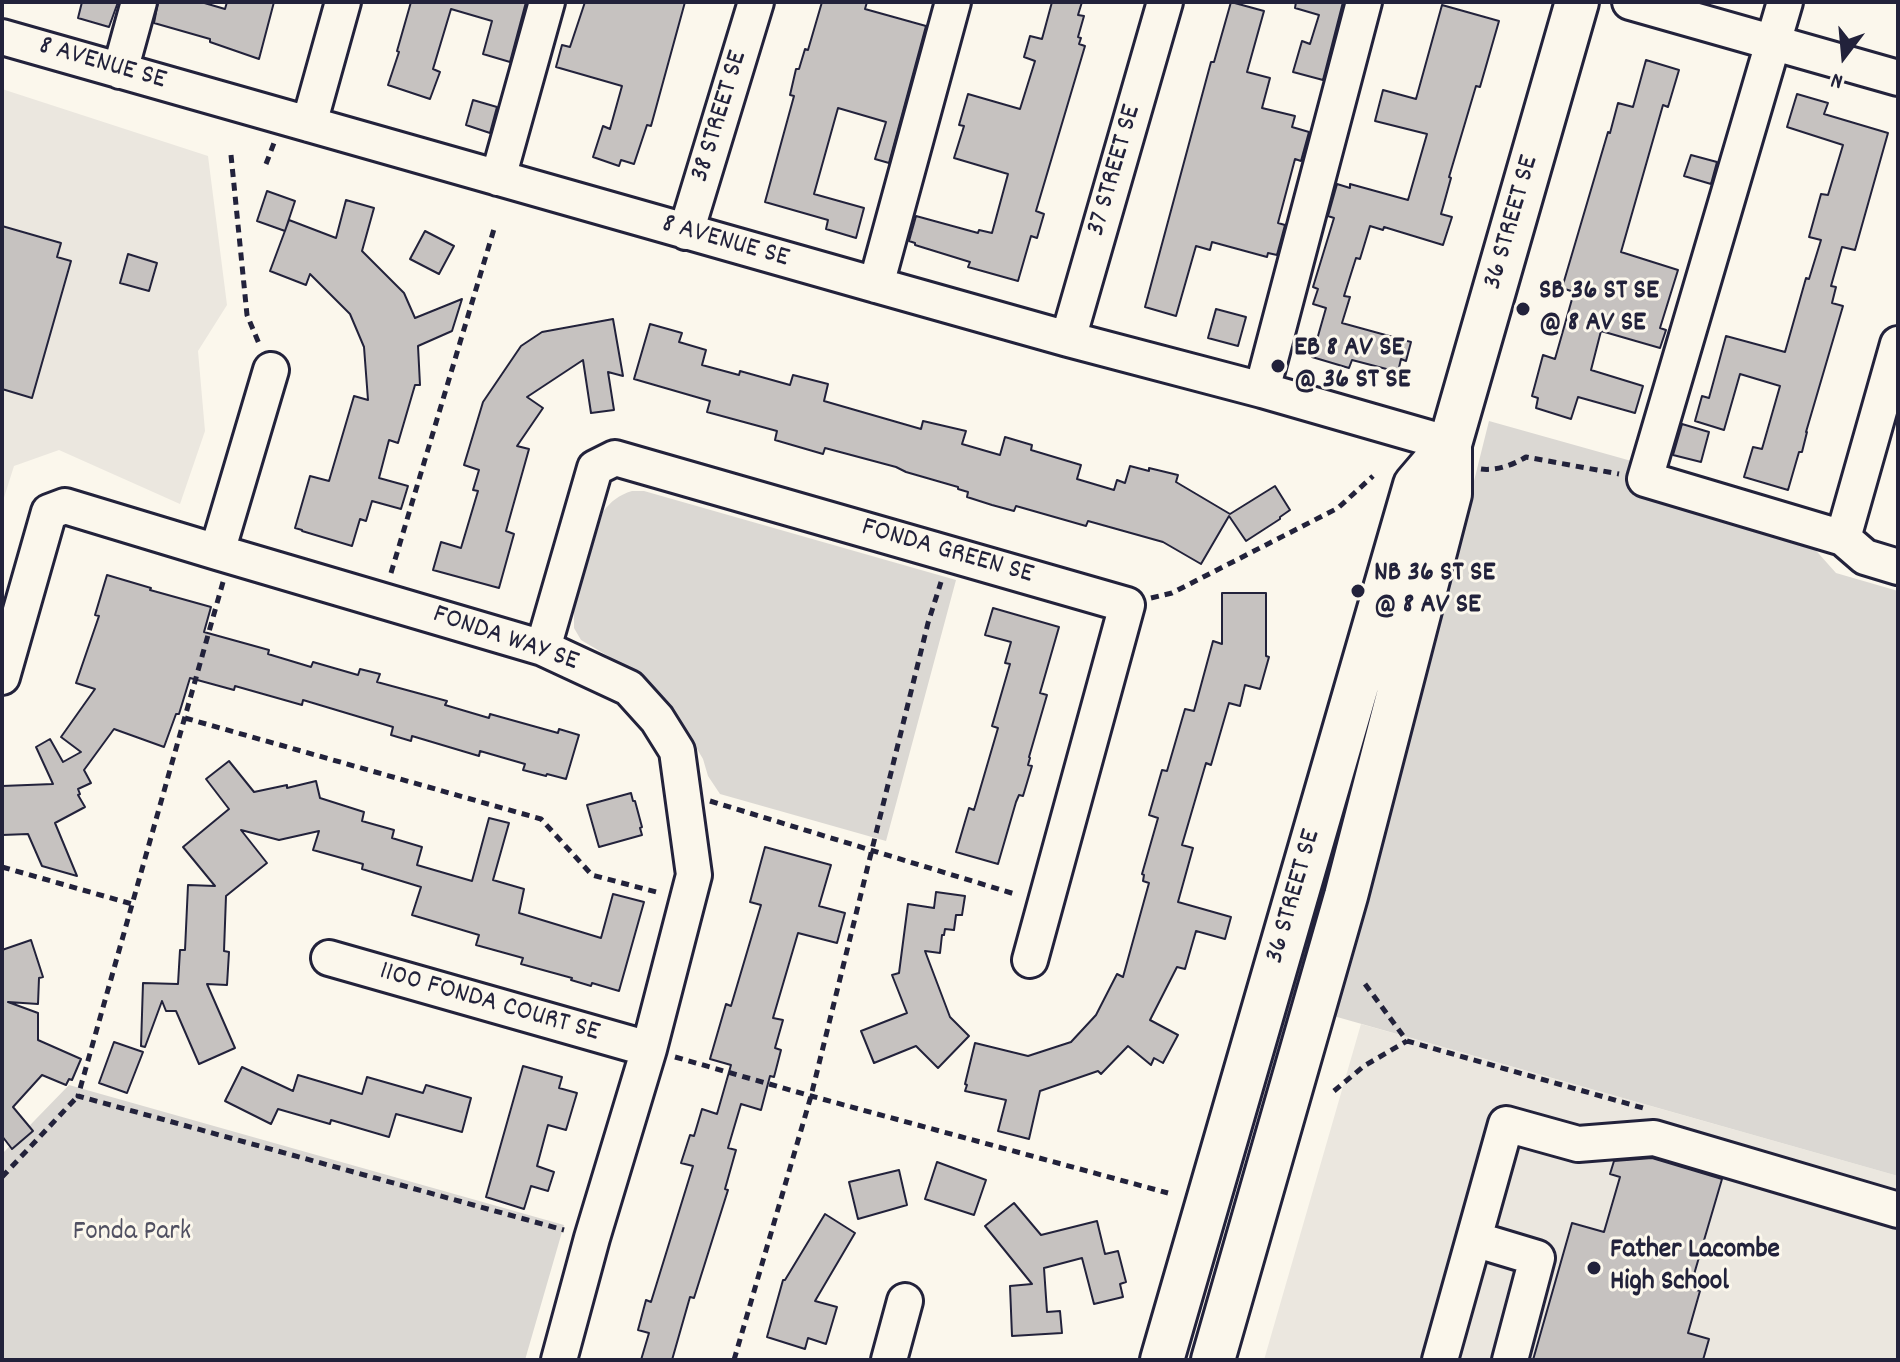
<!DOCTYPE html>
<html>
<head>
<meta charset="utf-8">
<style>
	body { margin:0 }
	#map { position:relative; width:1900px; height:1362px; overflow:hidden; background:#fbf7ec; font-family:Dekko,sans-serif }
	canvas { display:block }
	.frame { position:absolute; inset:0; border:4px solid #22223b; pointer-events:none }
	.north { position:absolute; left:1804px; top:16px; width:80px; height:80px; -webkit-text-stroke:6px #fbf7ec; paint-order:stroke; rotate:196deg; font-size:22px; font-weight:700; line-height:32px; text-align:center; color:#22223b }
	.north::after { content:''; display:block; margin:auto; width:28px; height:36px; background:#22223b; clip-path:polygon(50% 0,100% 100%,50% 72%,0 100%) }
</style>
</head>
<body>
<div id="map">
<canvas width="1900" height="1362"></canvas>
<div class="frame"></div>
<div class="north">N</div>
</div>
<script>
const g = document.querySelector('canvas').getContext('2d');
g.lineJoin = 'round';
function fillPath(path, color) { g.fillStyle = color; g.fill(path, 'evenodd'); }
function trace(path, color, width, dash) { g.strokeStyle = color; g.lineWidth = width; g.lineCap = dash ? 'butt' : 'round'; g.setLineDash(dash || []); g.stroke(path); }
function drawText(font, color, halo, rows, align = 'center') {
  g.font = font + ' Dekko,sans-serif'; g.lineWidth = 6; g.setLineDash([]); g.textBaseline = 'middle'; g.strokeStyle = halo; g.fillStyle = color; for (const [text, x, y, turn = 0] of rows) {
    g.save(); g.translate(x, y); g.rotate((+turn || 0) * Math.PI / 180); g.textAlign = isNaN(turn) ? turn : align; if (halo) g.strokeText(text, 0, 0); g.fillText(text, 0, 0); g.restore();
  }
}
const built = new Path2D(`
	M2,89L208,156L227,305L198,351L205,431L180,504L59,450L14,466L2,504Z
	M1361,1024L1898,1176V1360H1264Z`);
const green = new Path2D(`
	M1489,421L1635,462L1640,498L1811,545L1836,573L1898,591V1176L1330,1015L1453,565Z
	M632,491H644L956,580L886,841L720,794L708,776L703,759L687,732L668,705L640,675L581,640L574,628V609L603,512C611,501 619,495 632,491Z
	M69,1085L564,1225L525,1360H2V1154Z`);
const building = new Path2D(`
	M82,2H118L109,27L78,18Z
	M158,2H201L225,9L227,2H274L259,59L210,42V39L154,23Z
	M411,2H526L510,62L483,54L492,21L451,9L433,69L440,72L430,99L388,85L399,52L397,51Z
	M585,2H685L651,126L647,125L634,164L621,160L619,166L593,157L603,126L610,129L622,86L556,67L562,45L570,47Z
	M822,2H867L865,9L926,26L889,163L875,159L886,122L838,108L814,194L864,208L856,238L826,229L828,220L765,202L794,96L790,95L796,69H799L805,49L808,50Z
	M1052,2H1082L1078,15L1084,16L1078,37L1081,38L1079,44L1085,46L1036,211L1044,214L1037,238L1031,236L1018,281L968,267L970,262L915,245V243L909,241L916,216L978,233L979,230L992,233L1008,174L954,158L964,126L959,125L968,94L1020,109L1035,61L1024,57L1030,36L1042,39Z
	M1231,2L1264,11L1247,72L1270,78L1262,108L1295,116L1292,127L1309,132L1301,161L1295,159L1278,223L1285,225L1277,255L1268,253L1267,257L1212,242L1210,250L1196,246L1176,316L1145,307L1211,62H1214Z
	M1296,2H1343L1323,80L1293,72L1302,41L1310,44L1319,15L1295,8Z
	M1442,5L1499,21L1480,87L1476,86L1449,177L1451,178L1441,214L1452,217L1443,245L1384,227L1383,230L1370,226L1360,259L1356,258L1344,296L1350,297L1342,323L1411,342L1406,361L1401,359L1398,372L1352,360L1349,368L1312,357L1326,308L1313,304L1318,289L1313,287L1334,218L1328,216L1337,184L1350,188V184L1408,200L1427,134L1375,121L1383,90L1416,99Z
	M1646,60L1679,70L1668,107L1663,105L1621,252L1678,270L1660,328L1666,330L1660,348L1601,331L1591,370L1643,386L1635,413L1578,397L1571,419L1536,408L1538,398L1532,396L1543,355L1555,359L1574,292L1562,288L1608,132L1610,133L1618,103L1633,107Z
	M1797,94L1828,103L1824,114L1888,133L1855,250L1842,247L1831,286L1836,287L1832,303L1843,306L1806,432H1807L1802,452H1799L1788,490L1744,477L1753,447L1762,449L1780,386L1740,374L1724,430L1695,421L1702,396L1709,398L1726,336L1785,352L1806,278L1809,279L1821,240L1809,237L1821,194L1828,195L1843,145L1787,127Z
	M473,100L497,107L490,133L466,125Z
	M1691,155L1717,162L1711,184L1684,176Z
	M267,191L295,201L285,231L257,221Z
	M346,200L374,208L362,251L404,293L415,318L462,299L452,331L418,346L420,385H415L398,443L389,440L379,478L408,486L401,509L372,501L366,521L360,519L352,546L302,531V530L295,528L310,476L329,481L354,396L368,400L364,347L350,314L310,274L306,285L270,271L289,220L336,238Z
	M2,226L61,243L57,257L71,261L32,398L2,389Z
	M425,231L454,246L439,274L410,259Z
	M128,254L157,263L149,291L120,283Z
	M1216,309L1246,317L1238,346L1208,338Z
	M613,319L623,376L608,372L614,410L591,413L583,360L527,397L543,408L517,446L529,449L506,531L514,534L499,588L433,570L441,542L461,548L478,491L473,490L479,470L464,465L483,402L521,346L542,332Z
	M650,324L682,333L679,342L706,350L702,365L739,375L740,371L790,385L793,375L828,384L824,401L921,429L923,421L966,431L962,444L1000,455L1005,437L1032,445L1031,450L1081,465L1077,479L1114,490L1117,480L1125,483L1130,466L1149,471V468L1178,475L1176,482L1230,514L1275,486L1290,510L1280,517V519L1246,541L1229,516L1201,564L1163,542L1088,521L1086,526L1016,506L1014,511L992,505L967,497L968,492L958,489V487L906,472L896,467L825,448L823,454L775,440L777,431L707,412L710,401L634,379Z
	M1682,424L1709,432L1701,462L1673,455Z
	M107,575L151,588L150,590L211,607L204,632L269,650L268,654L311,667L313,662L358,675L360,669L380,674L377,682L447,701L445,705L489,718L490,714L558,733L559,729L579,735L566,779L547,774L546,776L523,770L525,764L480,751L479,756L412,736L411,741L391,735L393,727L303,700L302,705L235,686L234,690L190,678L179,714H176L164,747L114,729L84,770L91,783L78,789L80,794L78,795L85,807L55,823L77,876L42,866L28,834L2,835V786L53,784L36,747L50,739L63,762L81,752L61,737L95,689L76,683L99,616L95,615Z
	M1222,593H1266V656L1269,657L1260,689L1245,685L1240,706L1229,703L1211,765L1206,763L1182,845L1193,848L1178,902L1231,917L1225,939L1196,931L1185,969L1177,967L1150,1020L1178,1035L1163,1063L1154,1058L1151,1065L1128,1046L1101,1074L1098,1071L1040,1091L1029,1139L998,1131L1006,1100L965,1091L967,1085L965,1084L975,1043L1028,1056L1071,1042L1096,1015L1117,974L1123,977L1149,883L1143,881L1144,875L1142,874L1158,818L1149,815L1162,770L1167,771L1185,709L1194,711L1213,641L1222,644Z
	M993,608L1059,627L1040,693L1047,695L1029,757L1030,758L1028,765L1032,766L1023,796L1019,795L1016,802L998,864L956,852L969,808L974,810L998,728L992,726L1010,664L1005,663L1011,642L985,635Z
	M229,761L254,792L287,785V788L316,781L320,798L364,812L362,821L394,830L392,838L422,847L417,865L472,881L489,818L509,823L493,880L524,889L519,913L601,938L613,894L644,902L619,991L592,983L591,986L571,980L572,978L521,964L523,958L476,945L479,935L412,915L421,887L362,869L363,864L313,850L319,831L279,840L241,830L267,863L226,896L224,951L229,952L227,985L207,984L235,1048L199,1064L176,1011H166L162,1001L145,1047L141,1046L143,983L178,984L180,950H185L188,885L215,886L183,847L229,809L206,779Z
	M631,793L633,801H635L642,827L640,828L642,835L599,847L587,805Z
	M765,847L831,865L819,906L845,913L837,943L798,933L773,1018L783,1020L775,1048L781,1050L774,1077L770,1076L761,1110L741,1104L728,1148L736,1150L725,1189L728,1190L694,1298L690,1297L672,1360H641L649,1333L638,1330L646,1300L651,1302L693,1166L681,1163L690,1135L694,1136L702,1109L717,1114L731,1065L710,1059L726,1004L731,1006L761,905L750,902Z
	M936,892L965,896L962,915H956L954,930L945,929L944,935H942L940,953L925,951L950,1017L969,1036L938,1068L916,1046L874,1063L861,1031L907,1013L892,975L899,973L908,904L934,908Z
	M31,940L43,977L39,978L38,1004L8,1002L38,1013V1040L81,1059L72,1080L69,1079L66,1085L42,1075L13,1107L33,1131L12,1149L2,1136V950Z
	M114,1042L143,1052L127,1093L99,1083Z
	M523,1066L562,1077L559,1088L577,1093L566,1130L548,1125L537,1166L554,1172L548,1191L531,1186L524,1209L486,1197Z
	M242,1067L293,1091L298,1075L362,1094L367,1077L423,1093L426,1085L471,1098L462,1132L396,1114L389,1137L331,1120L330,1124L278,1109L271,1124L225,1101Z
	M1652,1158L1722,1179L1690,1288L1700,1291L1688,1333L1709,1339L1703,1360H1533L1572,1223L1604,1232L1620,1177L1610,1174L1614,1161Z
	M937,1162L986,1180L974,1215L925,1199Z
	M899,1170L907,1205L858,1219L849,1182Z
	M1014,1203L1041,1235L1097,1221L1105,1254L1118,1251L1126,1282L1120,1284L1123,1297L1094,1304L1082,1258L1044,1268L1047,1312L1060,1311L1062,1333L1012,1336L1010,1286L1032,1284L985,1226Z
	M825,1214L855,1233L815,1301L837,1307L826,1344L808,1338L805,1349L767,1337L783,1280H785Z`);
const path = new Path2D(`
	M231,155L247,315L260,346
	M266,164L274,143
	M1481,469C1496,471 1513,465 1526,457L1619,474
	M391,573L494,229
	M223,582L78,1096L564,1230
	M1151,598L1172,593L1338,508L1373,476
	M185,718L541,819L592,875L660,893
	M710,801L1018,895
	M2,867L132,904
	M1365,984L1407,1041L1643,1108
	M675,1057L811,1096L1168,1193
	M1334,1091L1364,1066L1407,1041
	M2,1177L78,1096
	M734,1360L811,1096L928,623L941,582`);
const minor = new Path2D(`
	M1630,2L1898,78
	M1785,2L1645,479L1843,538L1865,557L1898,567
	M2,37L876,285L1068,339L1262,390L1450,444
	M120,71L139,2
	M309,124L343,2
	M498,178L547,2
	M686,232L756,2
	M876,285L953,2
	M1068,339L1165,2
	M1262,390L1364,2
	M1843,538L1898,344
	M217,552L271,370
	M543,648L595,468L615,458L1127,605L1030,960
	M2,677L49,512L65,506L217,552L543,648L629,688L657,719L677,751L694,875L649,1049L592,1238L559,1360
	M329,958L649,1049
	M1474,1239L1537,1258L1510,1360
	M889,1360L905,1301
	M1440,1360L1506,1124L1578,1144L1654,1138L1898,1210`);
const major = new Path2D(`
	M1162,1360L1415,485L1450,444
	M1213,1360L1346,896L1450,494V444L1577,2`);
const markers = [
	[1523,309,8,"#22223b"],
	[1278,366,8,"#22223b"],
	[1358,591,8,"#22223b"],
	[1594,1268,8,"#22223b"]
];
const streetNames = [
	["8 AVENUE SE",102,65,16],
	["38 STREET SE",721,117,-73],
	["37 STREET SE",1116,171,-74],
	["36 STREET SE",1513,223,-74],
	["8 AVENUE SE",725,243,16],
	["FONDA GREEN SE",947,553,16],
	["FONDA WAY SE",505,640,19],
	["36 STREET SE",1295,897,-74],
	["1100 FONDA COURT SE",489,1004,16]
];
const poiNames = [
	["SB 36 ST SE",1539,293],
	["@ 8 AV SE",1539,325],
	["EB 8 AV SE",1294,350],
	["@ 36 ST SE",1294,382],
	["NB 36 ST SE",1374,575],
	["@ 8 AV SE",1374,607],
	["Father Lacombe",1610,1252],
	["High School",1610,1284]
];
const parkNames = [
	["Fonda Park",132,1234]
];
fillPath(built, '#ebe7df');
fillPath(green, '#dbd8d3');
fillPath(building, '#c6c2c0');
trace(building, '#22223b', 2);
trace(minor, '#22223b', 40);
trace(major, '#22223b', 48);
trace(path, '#22223b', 5, [8, 6]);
trace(minor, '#fbf7ec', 34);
trace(major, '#fbf7ec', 42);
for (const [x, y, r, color] of markers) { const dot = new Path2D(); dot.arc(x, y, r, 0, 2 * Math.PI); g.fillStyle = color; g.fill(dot); trace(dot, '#fbf7ec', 3); }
drawText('28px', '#22223b', '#fbf7ec', streetNames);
drawText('bold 28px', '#22223b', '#fbf7ec', poiNames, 'left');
drawText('28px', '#505061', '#fbf7ec', parkNames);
</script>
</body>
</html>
